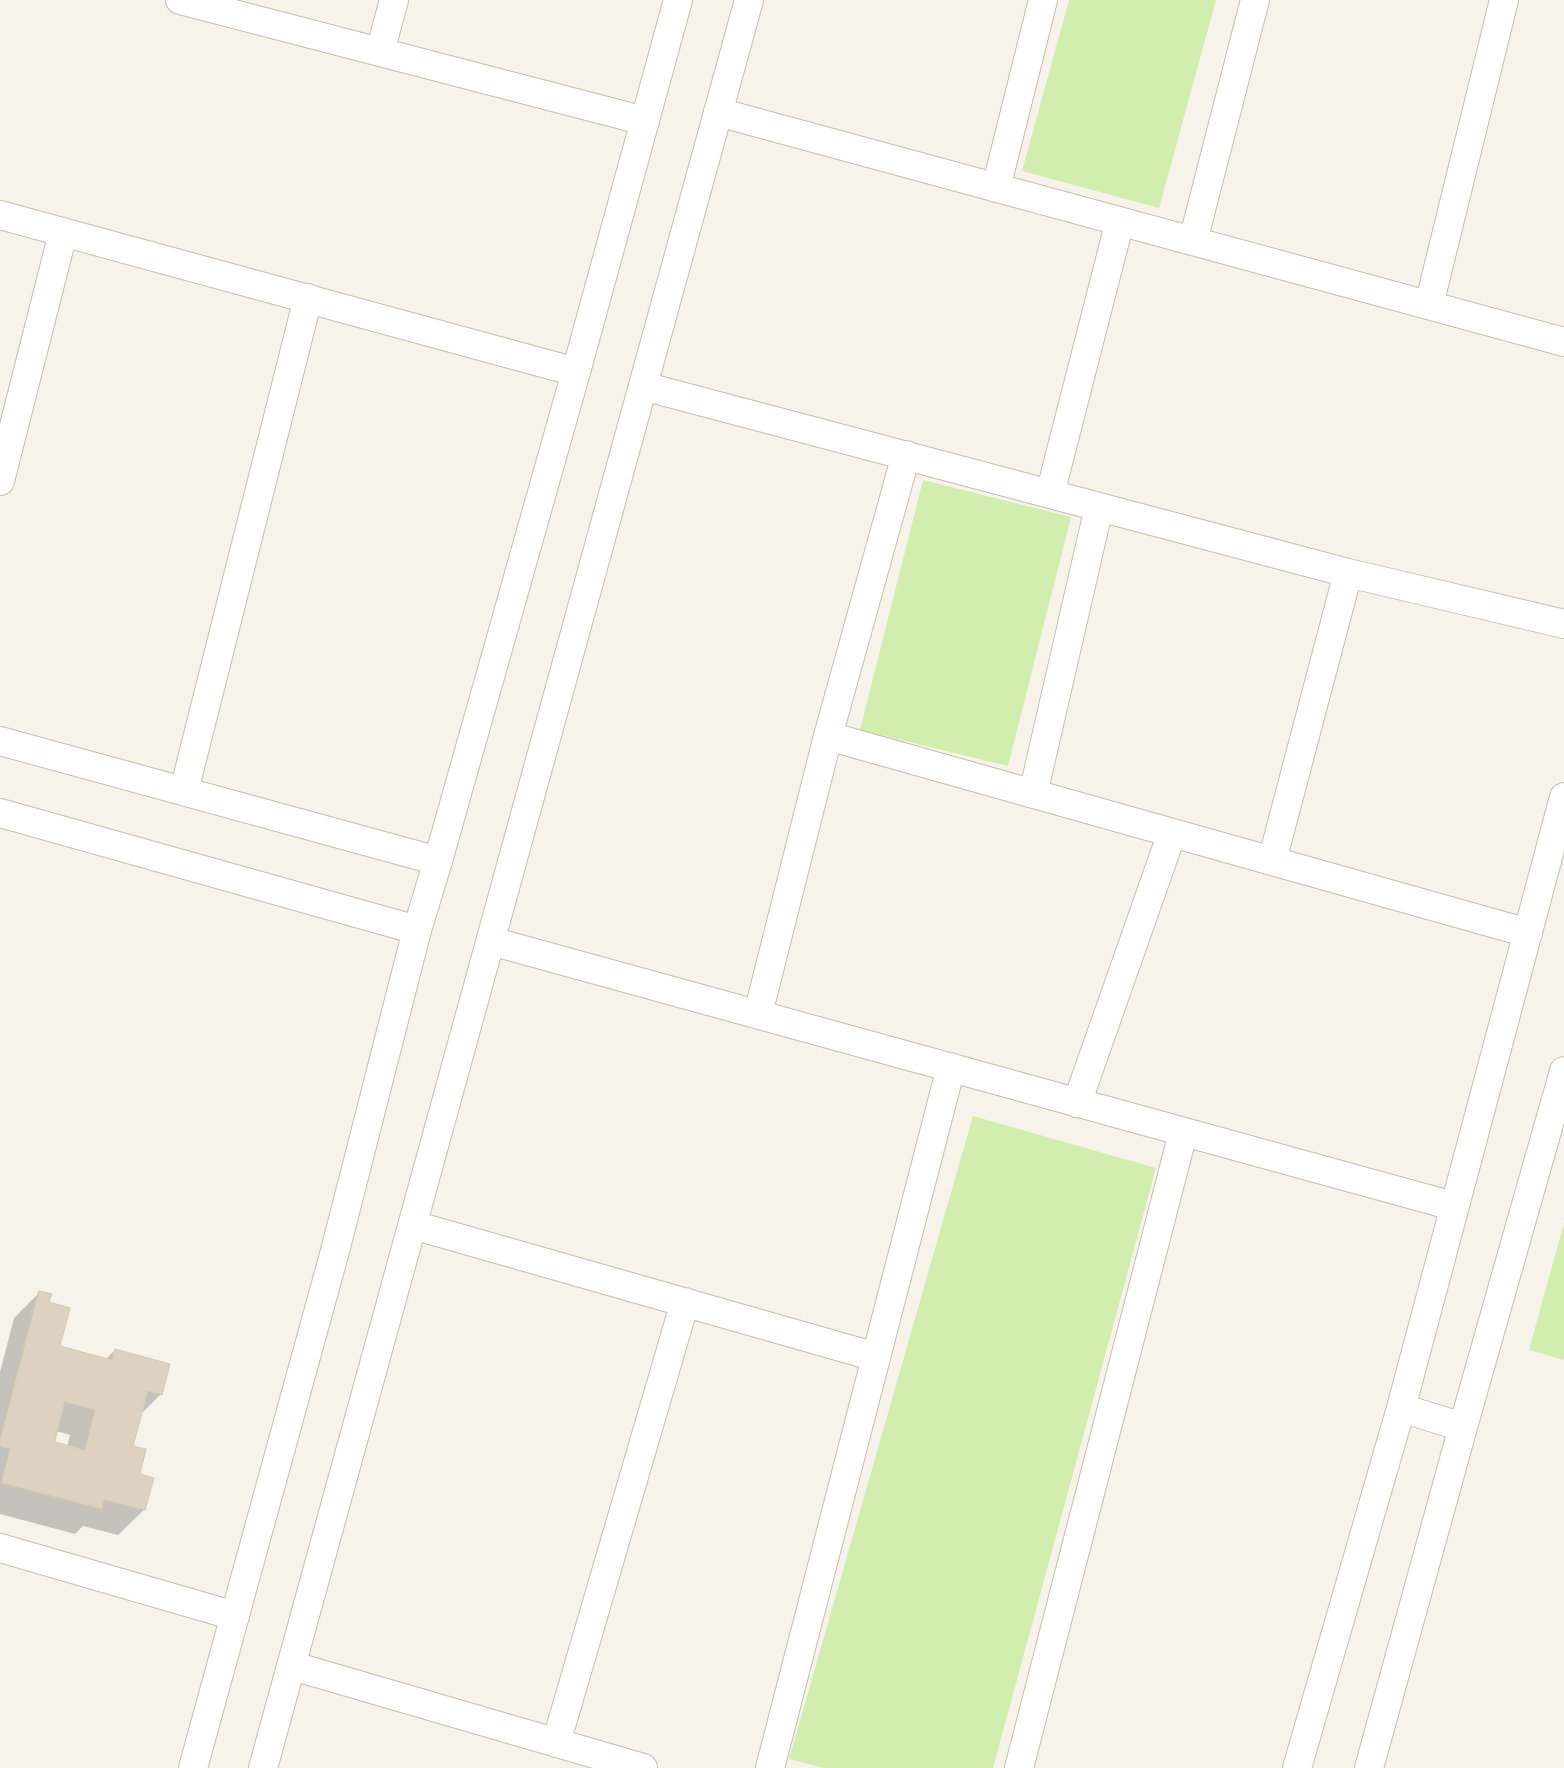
<!DOCTYPE html>
<html>
<head>
<meta charset="utf-8">
<style>
	body { margin:0 }
	canvas { display:block; background:#f6f3ea }
</style>
</head>
<body>
<canvas width="1564" height="1768"></canvas>
<script>
const g = document.querySelector('canvas').getContext('2d');
g.lineJoin = 'round';
function fillPath(path, color) { g.fillStyle = color; g.fill(path, 'evenodd'); }
function trace(path, color, width, dash) { g.strokeStyle = color; g.lineWidth = width; g.lineCap = dash ? 'butt' : 'round'; g.setLineDash(dash || []); g.stroke(path); }
const green = new Path2D(`
	M1069,0H1216L1159,208L1022,171Z
	M923,480L1071,517L1008,766L860,730Z
	M973,1116L1156,1168L993,1768H824L789,1759Z
	M1564,1223V1360L1529,1350Z`);
const shadow = new Path2D(`
	M40,1292L48,1303L59,1347L106,1359L115,1350L161,1394L140,1415L131,1447L138,1475L152,1478L144,1510L118,1535L83,1526L75,1534L0,1514V1372L14,1318ZM56,1431L70,1435L67,1447L53,1443Z`);
const building = new Path2D(`
	M39,1291L52,1294L49,1302L70,1308L60,1346L112,1360L115,1349L170,1364L162,1395L148,1391L133,1446L146,1449L140,1474L154,1478L145,1510L104,1500L102,1509L1,1483L10,1449L0,1446V1440ZM65,1402L95,1410L85,1450L55,1442Z`);
const minor = new Path2D(`
	M180,0L645,121
	M380,52L394,0
	M718,112L1564,342
	M996,188L1043,0
	M0,215L576,372
	M1193,241L1255,0
	M1429,305L1504,0
	M643,386L1348,573L1564,624
	M0,481L63,233
	M1050,494L1120,221
	M828,736L1528,933
	M0,741L438,861
	M184,791L308,298
	M1033,794L1099,507
	M0,813L417,930
	M1272,861L1348,573
	M491,941L1453,1206
	M758,1014L828,736L906,455
	M1077,1103L1172,833
	M413,1225L876,1357
	M0,1548L235,1616
	M293,1666L643,1768
	M556,1743L685,1302
	M770,1768L951,1067
	M1019,1768L1183,1133`);
const tertiary = new Path2D(`
	M1401,1408L1463,1427
	M193,1768L335,1251L417,930L438,861L576,372L678,0
	M263,1768L749,0
	M1297,1768L1401,1408L1564,797
	M1369,1768L1463,1427L1564,1071`);
fillPath(green, '#d2eeaf');
fillPath(shadow, '#0003');
fillPath(building, '#ddd2c1');
trace(building, '#d5c7b0', 1);
trace(minor, '#c6beae', 30);
trace(tertiary, '#c6beae', 30);
trace(minor, '#fff', 28);
trace(tertiary, '#fff', 28);
</script>
</body>
</html>
